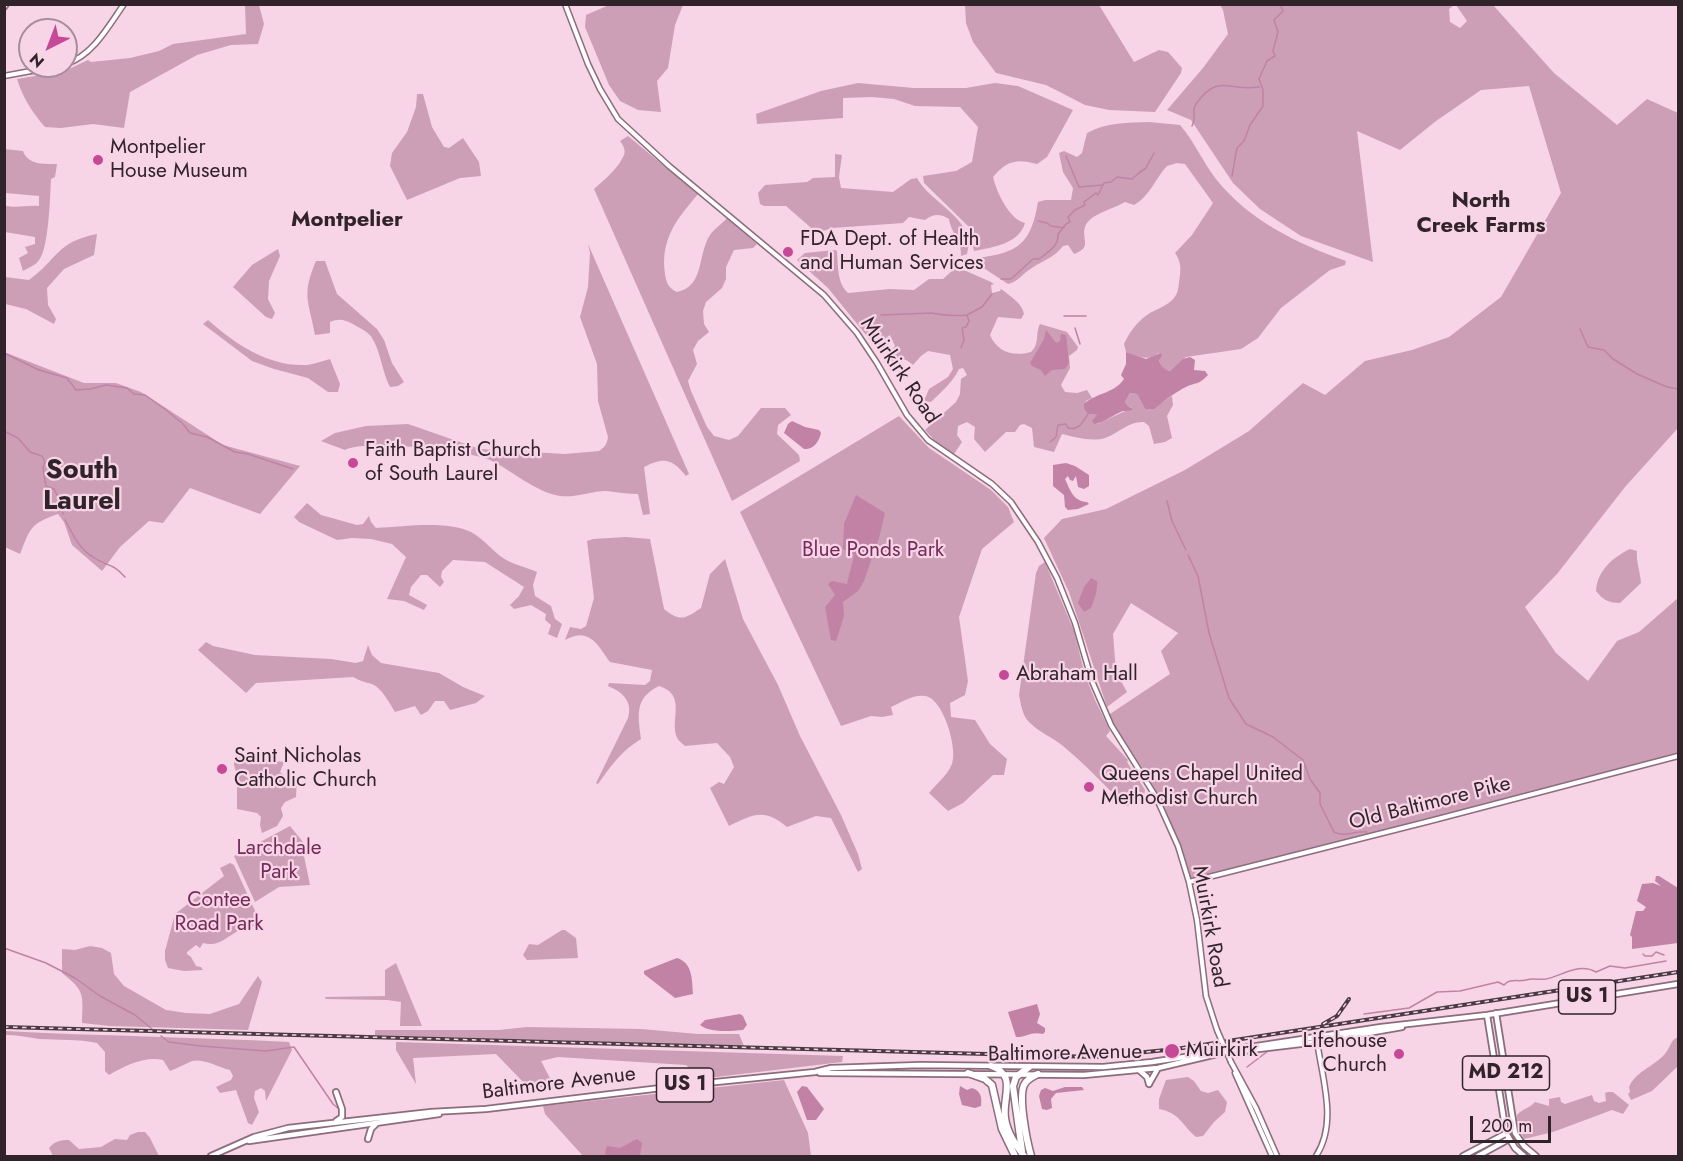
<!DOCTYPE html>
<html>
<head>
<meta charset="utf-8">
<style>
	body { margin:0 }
	#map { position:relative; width:1683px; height:1161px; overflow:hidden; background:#f7d4e6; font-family:Jost,sans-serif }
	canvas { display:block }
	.frame { position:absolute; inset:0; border:6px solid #30232a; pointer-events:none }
	.north { position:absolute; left:18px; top:18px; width:60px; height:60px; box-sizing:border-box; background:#f7d4e6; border:2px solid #a78d9b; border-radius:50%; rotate:222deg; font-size:16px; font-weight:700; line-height:24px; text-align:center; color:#30232a }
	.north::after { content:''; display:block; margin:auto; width:21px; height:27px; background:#c64998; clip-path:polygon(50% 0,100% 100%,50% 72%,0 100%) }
	.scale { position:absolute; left:1470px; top:1116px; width:81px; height:27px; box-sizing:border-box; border:3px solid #30232a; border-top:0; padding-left:8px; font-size:18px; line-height:21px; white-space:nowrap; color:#30232a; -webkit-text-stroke:4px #f7d4e6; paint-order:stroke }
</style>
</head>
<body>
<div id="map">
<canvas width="1683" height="1161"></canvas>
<div class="frame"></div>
<div class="north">N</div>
<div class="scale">200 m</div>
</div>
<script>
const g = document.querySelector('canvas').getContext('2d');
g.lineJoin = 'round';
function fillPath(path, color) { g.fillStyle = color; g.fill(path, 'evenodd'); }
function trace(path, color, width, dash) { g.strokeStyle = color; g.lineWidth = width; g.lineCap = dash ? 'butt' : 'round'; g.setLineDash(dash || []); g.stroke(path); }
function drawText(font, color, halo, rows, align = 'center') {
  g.font = font + ' Jost,sans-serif'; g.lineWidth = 4.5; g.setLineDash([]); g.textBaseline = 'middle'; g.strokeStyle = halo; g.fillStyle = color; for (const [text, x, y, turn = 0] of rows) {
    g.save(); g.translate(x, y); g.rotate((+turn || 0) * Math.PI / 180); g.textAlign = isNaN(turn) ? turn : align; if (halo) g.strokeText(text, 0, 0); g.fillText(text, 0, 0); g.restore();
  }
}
const green = new Path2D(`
	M245,5H259L264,24L258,44L231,45L197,55L130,92L124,128L93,124L61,128L45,127C32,112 23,98 17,79L65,71L88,60L91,62L130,58L159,51L173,44L246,34Z
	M609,5H683L675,25L668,68L657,81L661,112L638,110L620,101L609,85L585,27L586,15Z
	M965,5H1099L1134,62L1159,50L1168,52L1182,68L1181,73L1155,112L1109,110L1085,105L1046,85L996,73L973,42L966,23Z
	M1220,5H1454L1449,9L1450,22L1460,28L1467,21L1456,5H1493L1554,73L1617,125L1647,99L1678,113V428L1625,487L1557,574L1525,607L1556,653L1588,681L1617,641L1639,632L1678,598V756L1189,882L1178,847L1163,811L1107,716L1170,674L1161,651L1178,633L1131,603L1113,634L1116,672L1127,692L1107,707L1069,592L1044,538L1062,519L1106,509L1185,470L1249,431L1303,383L1325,395L1365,361L1412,350L1449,337L1501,297L1561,193L1529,86L1481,90L1436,121L1400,150L1357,131L1373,262L1301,236L1260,209L1233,183L1191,120L1167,110L1203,68L1228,34L1223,10Z
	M858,83L914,88H966L995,83L1018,86L1073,110L1047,157L1037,164C1017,158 1006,161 993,177C997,193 1009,219 1025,223C1019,244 993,247 974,251L969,227L924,183L923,176L956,171L972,162L978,127L960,107L915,106L894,99L872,97L843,98V118L757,124L756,114L821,91Z
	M417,94H423L432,127L444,147L449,148L463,138L479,162L481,176L460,178L407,200L390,166L392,153L407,132L416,107Z
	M1149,122L1180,125C1194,141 1203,162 1216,179C1248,220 1298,244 1346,261L1345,265L1330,270L1281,308L1258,338L1241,349L1186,357L1170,371C1161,369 1158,361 1159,353C1148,362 1138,356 1126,352L1124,344C1129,333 1137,322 1147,315C1157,308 1171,306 1177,293C1179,288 1179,280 1180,275C1181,266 1180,260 1175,253L1192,235L1213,203L1185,164L1177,163L1167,166C1155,179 1150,196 1134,205L1125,202C1114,209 1089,214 1085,227C1081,240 1093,247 1074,254L1068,245L1063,246C1054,258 1043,260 1032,268C1023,273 1018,282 1008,284L976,263L977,258C1019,253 1031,243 1038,202L1045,200H1071L1073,188L1063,172L1059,153L1064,151L1077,157L1082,153L1087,133C1107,122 1127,123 1149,122Z
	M628,136L698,194C677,219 660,239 665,274C666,282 669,289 677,292C705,286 697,255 710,235C714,229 722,224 727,218L757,244L753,248L734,250L726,267V279L722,288L706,302L703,311L704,324L709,332L698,341L693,350L697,364L688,381L691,391L707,427L714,436L729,440L738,436L761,408H785L791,415L778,425L777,434L799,455L800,461L732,501L594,189C604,180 619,168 624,155C626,150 623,145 620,141Z
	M5,149L23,151C28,165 44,164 57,164L55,177L51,179C50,196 49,248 39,260C36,265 28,268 23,271L19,258L28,253L25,247L35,244V237L5,232V206C19,208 26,205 39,206V196L5,193Z
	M835,154L842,155L839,177L841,188L893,192L911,179L917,178C930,203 978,220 967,254L961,256C962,241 951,233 949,219C940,213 933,214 925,220L909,217L903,223L832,228L817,233L786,206H764L760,204L758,193L765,185L807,182L813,178L835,177Z
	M97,234L94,255L64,269L47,288L48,305L56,319L54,324L26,309L5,304V277L29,280C58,259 56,242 97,234Z
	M588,244L689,474L686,476C672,458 663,457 644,467L650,514L643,515L638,494C627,494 617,492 606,491C591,491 576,498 560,496C535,492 513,471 490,460C470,451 364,439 345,450L321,441L335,433L366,426L408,424L480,449L565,454L599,451C605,447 607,444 608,437L598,401L597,364L580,317L588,287L590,253Z
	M278,249L280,256L269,281L268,299L275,313L272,319L266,317L233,287L252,265Z
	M835,250L837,251C838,265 837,283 848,293L890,289L914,290L929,279H943L954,269L966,271L991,282L994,284L991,285L992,293L1000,291L1001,289C1009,295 1022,303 1024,314L1021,319L998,317L990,335C997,352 1013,357 1031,352C1040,344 1035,333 1040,324L1067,332L1078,347L1077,350L1069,356L1070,368L1061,385L1065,392L1077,393L1087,390L1092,398L1086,401L1084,409L1088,414L1097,415V424L1132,408L1128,406L1125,402L1130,393L1137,394L1145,409H1155L1159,404L1172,396L1173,405L1167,416L1172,438L1165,442L1154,444L1149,426L1144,422C1129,421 1119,433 1105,438C1092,442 1074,437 1062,434L1054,452L1034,447L1032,428L1024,424L1020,425L1015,432H1006L985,452L974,439L975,427L967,422L958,426L957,435L962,442L954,454L937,443L925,430L956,402L960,394L961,379L967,375L963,368L959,369C953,382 941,392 931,402L924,401L929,389L948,377L953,369L950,355L928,351L921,356L913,365C905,358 902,358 892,362L889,353L895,346L890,335L875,346L828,288L797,260L805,253Z
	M316,261H325L337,294L377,329L384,340L392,363L404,382L398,386L390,387C382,372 381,352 372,338C368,331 359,328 353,324C345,320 339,318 330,322V333L315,335C309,301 301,296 316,261Z
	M208,320C235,344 269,367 307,365C314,364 322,361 330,359L340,384L338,392H328L308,378L274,369L252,361L203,324Z
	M4,352L84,383H116L141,392L223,445L300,466L260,514L190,488L163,523L149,521L120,547L102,571L72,545L64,522L58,514C30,524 31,527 20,554L5,547Z
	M899,416L929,448L991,490L1008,507L1014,522L982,549L959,617L968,681L965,695L950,703L951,717L975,720L990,744L1007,759L1004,775H993L963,803L948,811L929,793C937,783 947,776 952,764C958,748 943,698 925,696C913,694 902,702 891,707L893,715L882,717L871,716L841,726L740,512Z
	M307,503L321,515L357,525L363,524L369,516L371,522L376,528C404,527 439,521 466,530C481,535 490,549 503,558C514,565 526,567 537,572L533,585L535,596L551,606L555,619L562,624L557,638L548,634L551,625L545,620L546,614L531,605L514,609L510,605L519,596L524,587L485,562L453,560L442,571L441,577L444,582L440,587L427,575H421L411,587L409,595L427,605L424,610L404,601L387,599L406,557L392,544L371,539L352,538L337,540L299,522L294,517Z
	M626,537L650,539L664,609C680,622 685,619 701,608L710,574L725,559L743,619L778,685L800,736L841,815L858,854L862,869L858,872L831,818L816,816L787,827C764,808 754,814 729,826L710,788L719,782L724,784L734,767L730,757L717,743L685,746C682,743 677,740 676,735C671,718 686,694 659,686C634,698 638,716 641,739C621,751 611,766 598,784L596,783L628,718C633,702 623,692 608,686L609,683L645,685L650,681L652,670L610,662C598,645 589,626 565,640L570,627L581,629L586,626L594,598L587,541L593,539Z
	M1630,549L1637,551C1636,562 1640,571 1641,583L1620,603C1609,603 1603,600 1596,591C1597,571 1613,557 1630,549Z
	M1045,562L1074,631L1085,675L1095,700L1110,731L1106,736L1128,760L1127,762L1145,790L1144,795L1129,806L1125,805C1104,785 1085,764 1063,746C1052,737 1038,732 1028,721C1022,714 1021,704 1019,695L1036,573L1039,566Z
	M206,642L213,646L255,655L331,659L356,663L363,661L368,645L372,655L381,663L439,673L463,687L485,696L476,703L450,710L444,701H435L428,711L421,715L415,706L395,712C390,704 382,688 372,684C365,682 360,681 353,677L256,683L246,693L198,650Z
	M235,756L284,762L280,772L285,776L297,778L296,797L285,802L281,808L283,816L277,826L262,833L260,825L261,817L257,813L237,809V775L234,765Z
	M290,826L303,842L304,856L310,885L279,887L255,902L234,856Z
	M230,863L234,865L261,924C253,926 244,928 236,932C224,939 218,947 203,943L200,948L196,945L187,952V954L191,957L196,966L201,967L203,970L184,971L168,968L165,960V951L175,914L224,876L220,868Z
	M562,930H565L576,938L578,958L527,960L523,955L529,944L538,945Z
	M90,946L102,948L111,953L114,974L124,986L166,1010L186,1013L210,1014L239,1004L258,976L262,982L248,1030L110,1026L82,1023C83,994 85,991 62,973V949L75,950Z
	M396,963L422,1026H400L401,1002L387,1000L326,999L325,997L385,996V970Z
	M527,1027L641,1029L698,1034H739L744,1046L375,1035V1030H499Z
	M5,1031C99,1036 194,1037 289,1042L292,1050L266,1101L265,1091L261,1088L255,1091L254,1098L259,1112L252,1125L248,1123L236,1090L220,1093L216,1087L231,1080L233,1076L230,1070C218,1067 203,1058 192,1061C185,1064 178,1068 170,1071L163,1060C144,1056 125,1066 109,1075L105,1071V1052L97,1043C78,1039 59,1040 39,1039C27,1037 16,1035 5,1035Z
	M1678,1037V1066L1652,1091L1631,1100L1628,1094L1630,1092L1629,1087C1636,1070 1657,1066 1667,1051C1671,1045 1671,1040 1678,1037Z
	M396,1042L843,1056L842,1062L691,1080L689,1068L686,1065L558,1057L541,1061L555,1088L548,1090L534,1085H526L496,1054L413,1058L416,1084L396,1050Z
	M1188,1077L1194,1081L1201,1091L1208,1093L1218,1090L1227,1102L1225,1112L1214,1122L1203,1136L1196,1137C1181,1124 1180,1113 1159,1109V1099L1166,1080Z
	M784,1080L808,1133L811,1156H583L545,1114L543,1106Z
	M1608,1092H1613L1629,1105L1623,1114L1612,1110L1553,1132L1524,1139C1520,1131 1517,1124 1517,1115C1522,1109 1530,1108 1535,1102L1549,1106V1099L1560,1097L1561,1102L1565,1104L1592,1095L1594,1101L1599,1103L1606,1101L1605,1093Z
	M138,1132H145L150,1138L159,1156H53L49,1148C55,1141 60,1140 69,1140L79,1149L101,1147L115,1139L127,1140L130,1135Z`);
const water = new Path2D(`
	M1046,330L1056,343L1060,341L1061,334L1066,335L1069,363L1065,369L1052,370L1045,376L1041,370L1032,366L1030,363L1044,339Z
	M1126,352L1146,359L1161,353L1162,356L1159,360C1160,365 1165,370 1170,371L1183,359L1190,357L1195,360L1194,370L1205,371L1208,375C1199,384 1199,382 1188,386C1180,389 1159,404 1155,409H1145L1137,394L1130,393L1125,402L1128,406L1133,409C1130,411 1127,411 1123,411C1114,414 1104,423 1094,424L1092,421L1097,415L1088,414L1084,409V404C1097,392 1114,394 1124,379L1121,375L1126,364Z
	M792,421L805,427L819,430L821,433C819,442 813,450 804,449L784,433L788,424Z
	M1066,463L1075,466L1089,475V486L1084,489L1078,487L1076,476L1073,481L1070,480L1068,476L1065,479C1070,490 1073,501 1087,502L1089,504L1078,509L1068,510L1065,507L1064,495L1053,486V465Z
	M856,495L885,513L879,538L864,581L858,591L843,602L844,616L836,641L831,640L825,607L835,595L828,584L832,581L847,584L854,555L843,549L844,524Z
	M1091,578L1097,581C1098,589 1094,601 1091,608L1084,612L1078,603L1084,587Z
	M1656,876H1659L1678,888V943L1632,949V937L1630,935L1636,911H1643L1646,907L1637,901L1642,884L1653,883L1661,886L1655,881Z
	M677,958C693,963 692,980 693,994L675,998L644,974V971Z
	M1037,1004L1040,1014L1037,1023L1045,1028V1032L1043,1034C1030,1031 1025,1038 1016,1037L1008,1012Z
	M740,1014L743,1016L747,1025L743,1030C730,1031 710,1033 700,1025L705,1020Z
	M802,1086L807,1087L824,1109L816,1120H807L797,1092Z
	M960,1086L967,1090L972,1088C981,1091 982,1097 981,1106L975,1108L962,1105L959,1094Z
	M1065,1087H1082L1084,1090L1056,1093L1051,1099L1052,1108L1047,1110L1042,1109L1039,1096L1041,1090L1045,1088L1053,1091Z
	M637,1139L642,1143L640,1156H607L605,1153L607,1146L620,1148Z`);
const stream = new Path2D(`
	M1192,126C1197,117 1191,110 1196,104C1219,72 1229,92 1259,87
	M1066,156L1079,187L1103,185
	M1232,176L1237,148L1244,141L1250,125L1263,106V90L1259,79L1267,61L1275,56L1273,51L1278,32L1274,20L1283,11L1281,6L1277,4
	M1038,221L1047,223L1051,226L1064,228
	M1001,279H1011L1033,259H1039C1048,252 1059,246 1058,234L1066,224L1070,222L1068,217L1075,210L1085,205L1084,202L1096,193L1098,195L1104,183L1111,182L1117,177L1132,179C1137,175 1141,171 1146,168L1154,153
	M881,315L931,313C941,315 956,316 967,315
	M1064,316H1086
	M1075,328L1080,344
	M1580,329L1588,347L1604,350L1613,359L1637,374L1667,387L1678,389
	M961,348L964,340L962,328L966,327L969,321L967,315L982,307L992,294
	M4,353L39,370L67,378L76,390L90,389L106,385L127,388L134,394L145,395L165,409L183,424L190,433L207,437L235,452L248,454L293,469
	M4,431L18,438L30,452L42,456L45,462L43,468L46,486L54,489L61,503L63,514
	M1050,442L1056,437L1058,425L1066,424L1068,428C1079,431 1083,422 1088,414
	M1167,501L1172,521L1186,550
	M65,520C73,534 78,548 93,557C107,567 112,562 125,577
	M1188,555L1198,576L1209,633L1229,698L1246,724L1273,737L1303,760L1310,779L1320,793V804L1334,832C1346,838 1355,830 1367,832
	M4,948L46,963L75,978L100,996L135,1015L152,1029
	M1643,954L1645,956H1652L1656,952L1664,955
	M1364,1014L1409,1008L1437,992L1460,991L1498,982L1504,985C1510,978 1517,982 1526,980C1533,978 1539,980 1546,979C1562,976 1579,962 1596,972L1610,966L1625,968L1666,961
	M161,1036L169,1042L201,1046L266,1051L294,1047L333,1104L339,1109
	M1247,1067L1268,1051`);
const secondary = new Path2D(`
	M565,4L588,64L600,89L618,119L669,166L824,295L857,333L877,363L907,415L928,440L992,484L1011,502L1038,542L1057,578L1075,623L1092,681L1111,725L1156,797L1178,846L1189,882L1197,920L1206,996L1217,1030
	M66,64C93,55 108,27 124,4
	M4,76L58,66
	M1189,882L1430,821L1678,756
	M1231,1062L1256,1108L1277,1156
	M1235,1073L1272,1156
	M1316,1156C1338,1123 1322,1078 1317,1041`);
const primary = new Path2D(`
	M4,7L6,4
	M1496,1013L1515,1133L1524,1146L1536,1156
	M1487,1015L1506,1133L1515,1148L1524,1156
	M1139,1070L1147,1077L1149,1084
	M820,1073L1084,1075L1158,1068L1217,1054L1317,1042L1402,1027
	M1149,1084L1158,1068
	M336,1092L342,1109V1117L336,1121
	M368,1139L371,1129L376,1124
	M249,1141L439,1114
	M211,1156L254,1137L288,1128L431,1112L486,1109L686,1085L815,1072L831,1068L920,1065L1103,1067L1152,1062L1381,1027L1487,1015L1678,984
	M1463,1156L1507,1133
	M1478,1156L1509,1139`);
const highway = new Path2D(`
	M991,1066C1018,1075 1002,1097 1005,1118C1007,1133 1016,1145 1024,1156
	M968,1073L985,1079L992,1085L1002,1129L1015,1156
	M1022,1151L1013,1086L1016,1077L1029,1067
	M1031,1156C1027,1142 1018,1098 1024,1085C1027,1079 1032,1077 1038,1074`);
const rail = new Path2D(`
	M1323,1024L1337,1016L1349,999
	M4,1027L1095,1057L1176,1049L1678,972`);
const secondaryBridge = new Path2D(`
	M1217,1030L1231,1062`);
const markers = [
	[98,160,6,"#c64998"],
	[788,252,6,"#c64998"],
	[353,463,6,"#c64998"],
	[1004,675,6,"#c64998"],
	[222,769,6,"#c64998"],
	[1089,787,6,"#c64998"],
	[1172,1051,8,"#c64998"],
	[1399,1054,6,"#c64998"]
];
const shields = [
	[1587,997,57],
	[1506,1073,87],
	[685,1085,57]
];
const shieldNames = [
	["US 1",1587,997],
	["MD 212",1506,1073],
	["US 1",685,1085]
];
const poiNames = [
	["Montpelier",110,148],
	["House Museum",110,172],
	["FDA Dept. of Health",800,240],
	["and Human Services",800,264],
	["Faith Baptist Church",365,451],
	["of South Laurel",365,475],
	["Abraham Hall",1016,675],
	["Saint Nicholas",234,757],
	["Catholic Church",234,781],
	["Queens Chapel United",1101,775],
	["Methodist Church",1101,799],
	["Lifehouse",1387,1042,"right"],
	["Church",1387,1066,"right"],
	["Muirkirk",1186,1051]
];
const streetNames = [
	["Muirkirk Road",899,371,56],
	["Old Baltimore Pike",1430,804,-14],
	["Muirkirk Road",1209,927,80],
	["Baltimore Avenue",1065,1054,-1],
	["Baltimore Avenue",559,1084,-7]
];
const parkNames = [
	["Blue Ponds Park",873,551],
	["Larchdale",279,849],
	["Park",279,873],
	["Contee",219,901],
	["Road Park",219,925]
];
const neighbourhoodNames = [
	["North",1481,202],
	["Creek Farms",1481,227],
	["Montpelier",347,221]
];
const districtNames = [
	["South",82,471],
	["Laurel",82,502]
];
fillPath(green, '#cc9fb7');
fillPath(water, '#c182a5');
trace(stream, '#c182a5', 1.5);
trace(secondary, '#8c6d7e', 7);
trace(primary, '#8c6d7e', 8);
trace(highway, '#8c6d7e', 9);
trace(secondary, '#fff', 4);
trace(primary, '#fff', 4.5);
trace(highway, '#fff', 6);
trace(rail, '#4a3a43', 4);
trace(rail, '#f7d4e6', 1.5, [4.5]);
trace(secondaryBridge, '#8c6d7e', 7, []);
trace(secondaryBridge, '#fff', 4);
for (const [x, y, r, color] of markers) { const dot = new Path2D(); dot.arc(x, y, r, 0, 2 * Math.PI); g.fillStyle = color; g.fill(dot); trace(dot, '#f7d4e6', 2); }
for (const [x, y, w] of shields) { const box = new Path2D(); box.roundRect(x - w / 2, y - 17, w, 34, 4.5); g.fillStyle = '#f7d4e6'; g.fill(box); trace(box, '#30232a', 1.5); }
drawText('bold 20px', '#30232a', null, shieldNames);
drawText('21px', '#30232a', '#f7d4e6', poiNames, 'left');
drawText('21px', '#30232a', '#f7d4e6', streetNames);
drawText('21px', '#762a59', '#f7d4e6', parkNames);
drawText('bold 22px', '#30232a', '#f7d4e6', neighbourhoodNames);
drawText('bold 27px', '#30232a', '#f7d4e6', districtNames);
</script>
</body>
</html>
